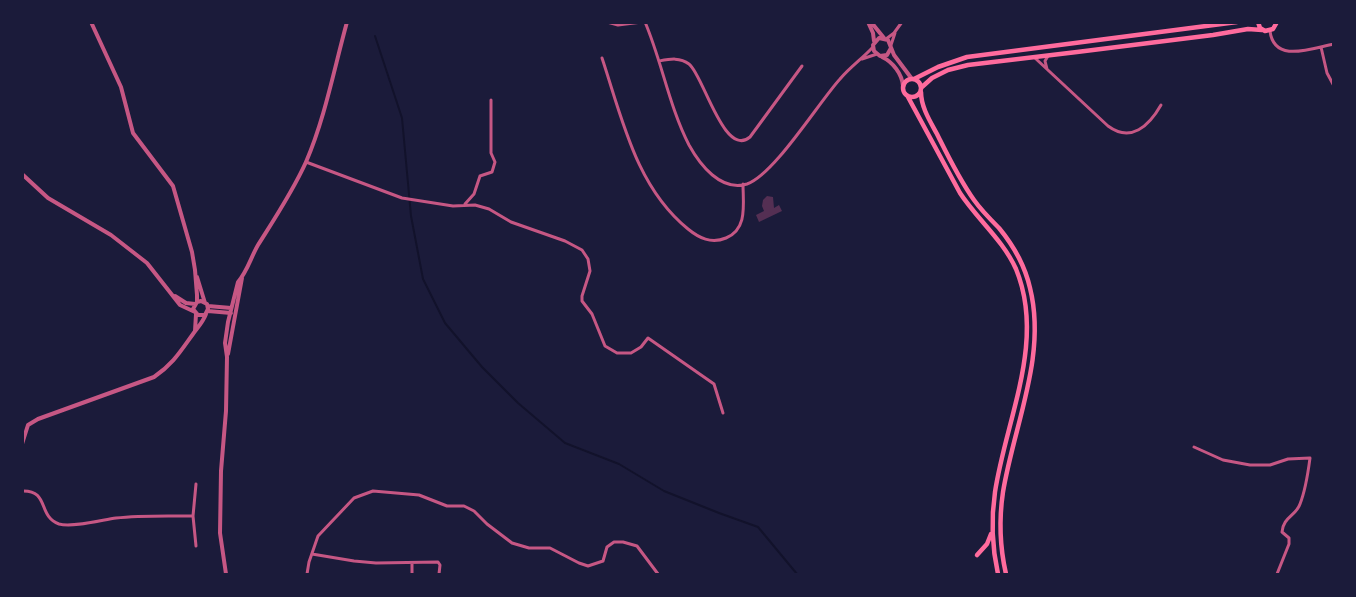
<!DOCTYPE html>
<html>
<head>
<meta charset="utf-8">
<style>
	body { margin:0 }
	#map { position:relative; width:1356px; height:597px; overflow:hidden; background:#1b1b3a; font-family:"PT Sans Narrow",sans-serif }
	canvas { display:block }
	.frame { position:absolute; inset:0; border:24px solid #1b1b3a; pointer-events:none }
</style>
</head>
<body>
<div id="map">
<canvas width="1356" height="597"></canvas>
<div class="frame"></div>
</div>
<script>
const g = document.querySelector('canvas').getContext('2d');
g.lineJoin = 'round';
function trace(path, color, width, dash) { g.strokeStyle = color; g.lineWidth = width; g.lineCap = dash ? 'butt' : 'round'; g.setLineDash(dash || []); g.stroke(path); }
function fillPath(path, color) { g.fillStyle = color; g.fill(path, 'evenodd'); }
const stream = new Path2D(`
	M375,36L402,118L411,216L423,279L445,323L482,367L518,403L565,443L619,464L664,491L719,513L758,527L797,574`);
const building = new Path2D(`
	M767,196L773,197L774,208L779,205L782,211L759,222L756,215L764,211L762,206L763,200Z`);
const minor = new Path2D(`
	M607,22L618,25L642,22
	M645,22C662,62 669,106 689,145C700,165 721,192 747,184C774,175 819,102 840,79C850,67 863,58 873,47
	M1270,31C1274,64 1312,48 1334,44
	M886,39L894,33L902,22
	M891,45L895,33
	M1321,47L1327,73L1334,86
	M602,58C622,118 636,187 688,229C699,238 711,244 726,238C748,229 743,204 743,184
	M1035,58L1108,126C1131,143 1149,126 1161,105
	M862,59L877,54
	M659,61C670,59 680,57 689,64C703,74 724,159 750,137L802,66
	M1047,69L1045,61L1048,56
	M306,162L402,198L453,206L475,205L489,209L511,222L565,241L582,250L588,259L590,271L582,296V301L592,314L605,346L617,353H631L641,347L648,338L714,384L723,413
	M465,204L474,194L480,176L492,172L495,162L491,153V100
	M1194,447L1223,460L1250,465H1270L1288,459L1310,458C1308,473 1306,489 1300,504C1296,516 1283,517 1282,532L1289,538V544L1277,574
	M22,491C50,490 37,516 59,524C72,528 102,520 116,518C141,515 168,516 193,516L196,546
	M193,516L196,484
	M312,554L354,561L376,563L438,562L440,565L439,574
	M412,563V574
	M307,574L309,562L318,536L354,498L373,491L419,495L447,506H464L474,511L487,524L512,543L529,548H550L579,563L588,566L603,561L607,547L614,542H623L637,546L658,574`);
const tertiary = new Path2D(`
	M91,22L121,87L133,133L173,186L192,252L195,270L197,295V302L193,309L198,315H205L208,309L207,304L201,301L197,302
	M868,22L873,33L874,41
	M871,22L884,38
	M891,48L887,55L880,56L874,51L873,45L879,38L888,40L894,55L912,79
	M882,57C893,62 902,74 903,86
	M22,174L48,198L111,235L147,263L180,305L195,312
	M197,277L205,303
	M175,296L186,303L195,304
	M208,306L231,308
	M208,311L231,313
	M195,331L196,314
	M228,354L242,278
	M22,444L28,425L38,419L154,377C173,364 180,352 193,334C198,327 203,322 206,314
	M226,574L220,533L221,471L226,411L227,357L225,343L228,322L238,282C247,272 251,257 258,245C275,218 293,191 306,162C325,118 334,69 347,22`);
const secondary = new Path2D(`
	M1258,22L1260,28L1265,31L1273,29L1277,22
	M903 88a9 9 0 1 1 18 0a9 9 0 1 1-18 0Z
	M914,79L938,67L967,57L1237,22
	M922,87L932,78L948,70L968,65L1077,52L1213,35L1248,29L1262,30
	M921,92C921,107 930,121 937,134C948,156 959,179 974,200C981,210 990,219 999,228C1013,245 1025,266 1030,288C1047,356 1014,425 1003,492C999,519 1000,548 1006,574
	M908,97L960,193C977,219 1003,240 1016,269C1046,342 1006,419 995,492C991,519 992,547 998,574
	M977,555L987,544L991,534`);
trace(stream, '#12122b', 2);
fillPath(building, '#542f53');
trace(minor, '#c65784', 3);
trace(tertiary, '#c65784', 4);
trace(secondary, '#ff6b9d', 4.5);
</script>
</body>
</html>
